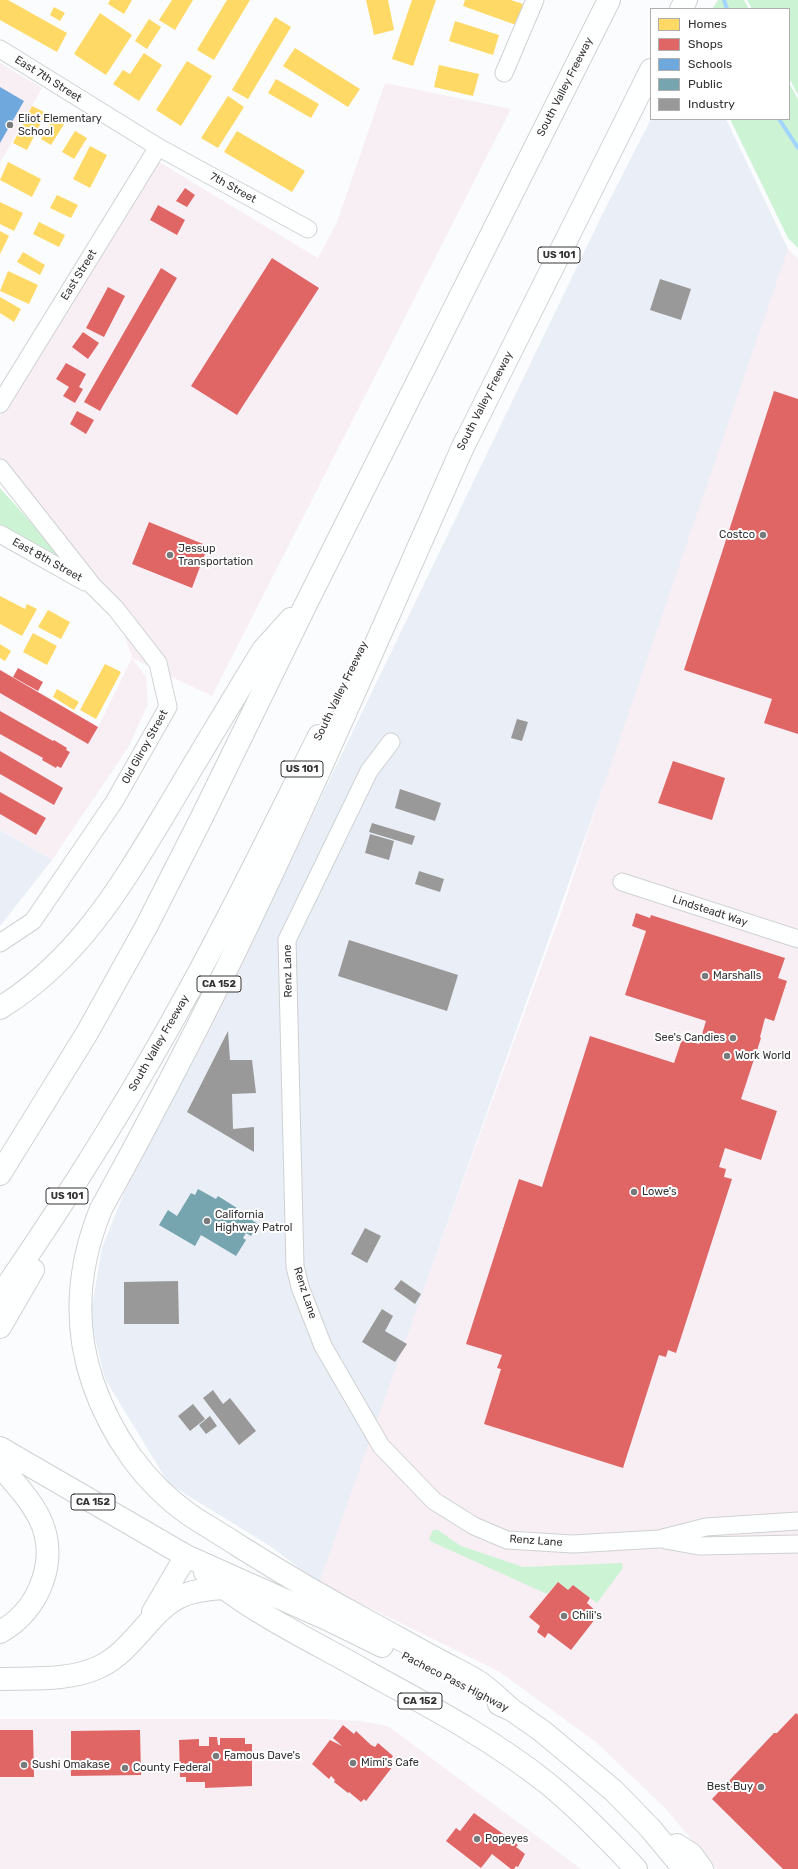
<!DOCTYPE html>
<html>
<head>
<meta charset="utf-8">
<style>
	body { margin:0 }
	#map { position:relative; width:798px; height:1869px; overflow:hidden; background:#fafcfe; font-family:Rubik,sans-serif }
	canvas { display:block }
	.legend { position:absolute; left:650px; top:8px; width:140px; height:112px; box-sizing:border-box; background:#fff; border:1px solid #aeaeaf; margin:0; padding:5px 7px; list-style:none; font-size:12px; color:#343436 }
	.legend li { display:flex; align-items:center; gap:8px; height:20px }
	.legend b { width:20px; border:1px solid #aeaeaf }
</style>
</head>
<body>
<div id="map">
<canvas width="798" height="1869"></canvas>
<ul class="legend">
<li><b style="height:11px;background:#ffd966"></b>Homes</li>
<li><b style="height:11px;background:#e06666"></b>Shops</li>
<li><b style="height:11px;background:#6fa8dc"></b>Schools</li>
<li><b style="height:11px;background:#76a5af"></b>Public</li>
<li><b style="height:11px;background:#999"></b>Industry</li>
</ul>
</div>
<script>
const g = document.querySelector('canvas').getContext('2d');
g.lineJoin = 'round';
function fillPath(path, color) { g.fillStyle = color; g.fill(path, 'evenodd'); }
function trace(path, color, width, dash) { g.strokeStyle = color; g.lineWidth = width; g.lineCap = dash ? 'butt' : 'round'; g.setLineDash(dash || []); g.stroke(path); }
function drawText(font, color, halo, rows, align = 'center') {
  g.font = font + ' Rubik,sans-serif'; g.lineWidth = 4; g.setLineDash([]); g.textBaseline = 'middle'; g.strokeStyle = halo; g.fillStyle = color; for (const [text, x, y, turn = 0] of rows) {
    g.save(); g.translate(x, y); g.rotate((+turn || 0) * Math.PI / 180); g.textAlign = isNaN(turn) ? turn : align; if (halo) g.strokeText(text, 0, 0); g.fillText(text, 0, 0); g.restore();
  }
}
const commercial = new Path2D(`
	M0,63L42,88L0,163Z
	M385,83L511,109L212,696L132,658L146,677L148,704L128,748L52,860L0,830V669L98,727L132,658L116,609L0,464V416L44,343L59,315L159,162L318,258L337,222Z
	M783,244L798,259V1869H716L666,1809L597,1743L500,1672L319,1583L358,1469L563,907Z
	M0,1719H325L360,1721L388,1726L581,1869H0Z`);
const built = new Path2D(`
	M651,119H726L788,249L609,770L319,1583L270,1546L169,1484L105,1379L90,1318L102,1248L130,1178L205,1038L603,213Z
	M0,830L52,860L0,926Z`);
const green = new Path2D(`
	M718,0H744L749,9H712Z
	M747,0H798V95L789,78V9H752Z
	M789,83L798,99V248L788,238L730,119H789Z
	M0,488L70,566L0,527Z
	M433,1530H438L461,1546L523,1567L622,1563L623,1568L597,1603L573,1585L568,1590L558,1582L547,1594L432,1542L429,1539Z`);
const homes = new Path2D(`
	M0,0H8L67,33L57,52L0,20Z
	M110,0H132L124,14L108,4Z
	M172,0H193L175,30L159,20Z
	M227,0H250L214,60L197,50Z
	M366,0H388L394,30L374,35Z
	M412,0H436L413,66L392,59Z
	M465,0H511L523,4L516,25L463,6Z
	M54,7L65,13L60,21L50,15Z
	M100,13L132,35L106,75L74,54Z
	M275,17L291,27L248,99L232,90Z
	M149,19L161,27L147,49L135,41Z
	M455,21L499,35L493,55L449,41Z
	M295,48L360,89L348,107L283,66Z
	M144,53L162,65L139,101L113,84L123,70L130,74Z
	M187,61L212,76L181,126L156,110Z
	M439,65L479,74L473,96L434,87Z
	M276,79L319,104L311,118L268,93Z
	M228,96L244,107L218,148L201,138Z
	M32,106L46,113L27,150L13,143Z
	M56,115L66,121L51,145L41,139Z
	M75,131L87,138L74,159L62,152Z
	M237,131L305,171L292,192L224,152Z
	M90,146L107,155L90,188L73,179Z
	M8,162L41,179L32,197L0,180Z
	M57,195L78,205L71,218L50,208Z
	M0,202L23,213L14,231L0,224Z
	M39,222L65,235L59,247L33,234Z
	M0,231L9,236L0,254Z
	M23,252L45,265L40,275L17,262Z
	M8,271L38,285L29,304L0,291Z
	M0,297L21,309L14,322L0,313Z
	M0,596L25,609L27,604L37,609L22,636L0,624Z
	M48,610L70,622L61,639L38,627Z
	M33,633L57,646L47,665L23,652Z
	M0,644L11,651L5,661L0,658Z
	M105,664L121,672L96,719L80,710Z
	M57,689L79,702L74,710L53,697Z`);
const shops = new Path2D(`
	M185,188L195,195L187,207L176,201Z
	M158,205L185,220L177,235L150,220Z
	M272,258L319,288L237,415L191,386Z
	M161,268L177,278L100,411L84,402Z
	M108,287L125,296L104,337L86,328Z
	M83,332L99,343L88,359L72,347Z
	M66,363L86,374L79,387L83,389L75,403L63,396L69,387L56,379Z
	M774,391L798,399V734L764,723L772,699L684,670Z
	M77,411L94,420L86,434L70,424Z
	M149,522L208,546L192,588L132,564Z
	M18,668L43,682L38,691L13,677Z
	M0,670L98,727L88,744L0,693Z
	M0,711L53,741L54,740L67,748L66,750L70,752L61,768L57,766L56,768L42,760L43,758L0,734Z
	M0,751L63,788L54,805L0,774Z
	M673,761L725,778L712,820L658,803Z
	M0,792L46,818L36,835L0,814Z
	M636,913L650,918L651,915L785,958L778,978L787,981L774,1021L765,1018L760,1037L761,1038L741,1099L777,1111L761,1160L725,1148L719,1167L726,1169L724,1177L732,1179L676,1353L668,1350L666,1357L659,1355L623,1468L484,1424L501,1369L497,1368L502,1355L466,1344L519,1179L542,1187L590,1036L674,1063L682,1039L699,1044L706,1021L625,995L646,931L632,926Z
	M558,1582L568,1590L573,1585L590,1598L587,1603L599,1614L571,1650L550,1634L548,1633L545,1638L537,1632L540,1626L529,1617Z
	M796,1713L798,1715V1869H783L712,1799L774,1733H777Z
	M343,1725L354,1734L356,1731L371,1745L375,1747L378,1743L393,1756L391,1759L394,1762L392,1765L393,1766L366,1801L364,1799L361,1802L349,1792L348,1793L334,1782L335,1780L331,1776L329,1779L312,1764L330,1740L342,1746L333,1738Z
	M0,1730H33L34,1777H0Z
	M140,1730L141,1775L71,1776V1731Z
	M209,1737H217L218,1745H220V1738H245V1744H252V1786L205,1788V1782H186V1777H180L179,1740L199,1739V1746H209Z
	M474,1813L506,1836L504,1838L511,1843L513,1841L518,1845L516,1847L525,1854L518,1867L516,1866L514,1869H511L492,1854L481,1868L446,1841L456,1828L460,1831Z`);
const schools = new Path2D(`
	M0,87L24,101L0,143Z`);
const public = new Path2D(`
	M198,1189L216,1199L218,1196L248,1215L247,1217L258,1224L251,1236L246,1233L243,1238L246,1240L236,1256L201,1235L195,1246L159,1225L168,1210L177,1216L191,1193L195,1195Z`);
const industry = new Path2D(`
	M660,279L691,289L681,320L650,310Z
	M517,719L528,722L522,741L511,738Z
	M400,789L441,803L435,821L395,808Z
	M372,823L415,836L412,845L369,832Z
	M370,834L394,841L389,860L365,853Z
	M419,871L444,879L440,892L415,884Z
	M349,940L458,975L447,1011L338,976Z
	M228,1031L230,1060H252L256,1093L232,1094L233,1129L254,1127V1152L187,1112Z
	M365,1228L381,1236L367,1263L351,1254Z
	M401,1280L421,1294L415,1304L394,1289Z
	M178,1281L179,1324H124V1282Z
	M382,1309L393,1316L385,1331L407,1344L395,1362L362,1342Z
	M213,1390L223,1404L230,1398L256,1431L239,1445L203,1398Z
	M193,1404L205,1419L190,1431L178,1416Z
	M210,1416L217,1426L206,1434L199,1425Z`);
const stream = new Path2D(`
	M724,0L727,9
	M779,119L798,148`);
const minor = new Path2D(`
	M0,49L158,147L308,229
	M504,73L535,0
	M0,404L158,147
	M0,468L93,586L116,609L158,663L168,707L114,802L33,921L0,943
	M0,534L85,582
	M391,742L369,771L287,940L295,1266L300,1287L323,1346L381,1446L434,1501L474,1526L507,1540L573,1544L659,1539L706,1527L798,1521
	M622,882L798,939
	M665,1540L699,1546L798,1544`);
const highway = new Path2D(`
	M681,9L686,0
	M466,440C387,617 311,796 226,970C186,1051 144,1131 101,1209C78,1265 73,1325 93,1383C111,1435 144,1483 190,1515C206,1526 223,1535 239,1546C282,1573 326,1599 371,1623C395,1636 419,1650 444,1663C455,1669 468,1675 479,1682C491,1690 501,1701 512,1710
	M460,453L651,70
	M0,1008C81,958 124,881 171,803C201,752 232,701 263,650L291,619
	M0,1174L87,1033L146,927L202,817L308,600L609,0
	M0,1296C69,1196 133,1094 191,987C236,905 277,820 319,736
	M0,1327L33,1270
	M0,1448L186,1556L327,1619L382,1646
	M0,1466C14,1482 29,1498 39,1517C60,1558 40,1610 0,1632
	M205,1572C249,1612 315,1642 367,1672C429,1706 492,1739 547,1783C579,1809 608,1839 636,1869
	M153,1612L186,1556
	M0,1679C32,1678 70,1681 99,1667C134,1651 152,1607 184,1595C196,1590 209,1589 223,1588
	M499,1704L512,1710L542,1731L614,1791L650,1828L684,1869
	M677,1845L691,1854L702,1869`);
const markers = [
	[10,125,4,"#797a7c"],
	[763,535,4,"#797a7c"],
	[170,555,4,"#797a7c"],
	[705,976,4,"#797a7c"],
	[733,1038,4,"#797a7c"],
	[727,1056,4,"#797a7c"],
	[634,1192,4,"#797a7c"],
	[207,1221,4,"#797a7c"],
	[564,1616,4,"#797a7c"],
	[216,1756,4,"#797a7c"],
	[353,1763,4,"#797a7c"],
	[24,1765,4,"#797a7c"],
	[125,1768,4,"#797a7c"],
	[761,1787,4,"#797a7c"],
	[477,1839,4,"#797a7c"]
];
const shields = [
	[559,255,42],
	[302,769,42],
	[219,984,44],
	[67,1196,42],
	[93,1502,44],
	[420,1701,44]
];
const shieldNames = [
	["US 101",559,255],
	["US 101",302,769],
	["CA 152",219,984],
	["US 101",67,1196],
	["CA 152",93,1502],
	["CA 152",420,1701]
];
const streetNames = [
	["East 7th Street",48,79,32],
	["South Valley Freeway",565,87,-63],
	["7th Street",233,188,29],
	["East Street",79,275,-58],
	["South Valley Freeway",485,401,-63],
	["East 8th Street",47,560,29],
	["South Valley Freeway",341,691,-64],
	["Old Gilroy Street",145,747,-61],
	["Lindsteadt Way",710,911,18],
	["Renz Lane",288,971,-91],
	["South Valley Freeway",159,1043,-60],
	["Renz Lane",305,1293,72],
	["Renz Lane",536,1541,4],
	["Pacheco Pass Highway",455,1682,27]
];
const poiNames = [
	["Eliot Elementary",18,119],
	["School",18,132],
	["Costco",755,535,"right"],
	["Jessup",178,549],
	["Transportation",178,562],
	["Marshalls",713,976],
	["See's Candies",725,1038,"right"],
	["Work World",735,1056],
	["Lowe's",642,1192],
	["California",215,1215],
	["Highway Patrol",215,1228],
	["Chili's",572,1616],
	["Famous Dave's",224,1756],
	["Mimi's Cafe",361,1763],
	["Sushi Omakase",32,1765],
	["County Federal",133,1768],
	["Best Buy",753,1787,"right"],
	["Popeyes",485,1839]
];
fillPath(commercial, '#f8eff4');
fillPath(built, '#eaeef6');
fillPath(green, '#cdf3d5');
fillPath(homes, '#ffd966');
fillPath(shops, '#e06666');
fillPath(schools, '#6fa8dc');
fillPath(public, '#76a5af');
fillPath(industry, '#999');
trace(stream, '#a2d5fe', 4);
trace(minor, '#cfd1d3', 19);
trace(highway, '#cfd1d3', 24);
trace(minor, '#feffff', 17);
trace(highway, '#feffff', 22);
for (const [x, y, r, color] of markers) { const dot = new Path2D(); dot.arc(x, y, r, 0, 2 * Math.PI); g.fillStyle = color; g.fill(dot); trace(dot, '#fff', 1.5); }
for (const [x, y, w] of shields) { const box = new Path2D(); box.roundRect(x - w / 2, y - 8, w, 16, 3); g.fillStyle = '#fff'; g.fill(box); trace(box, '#343436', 1); }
drawText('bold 10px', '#343436', null, shieldNames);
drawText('11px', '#343436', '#fff', streetNames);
drawText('11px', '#343436', '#fff', poiNames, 'left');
</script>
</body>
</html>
